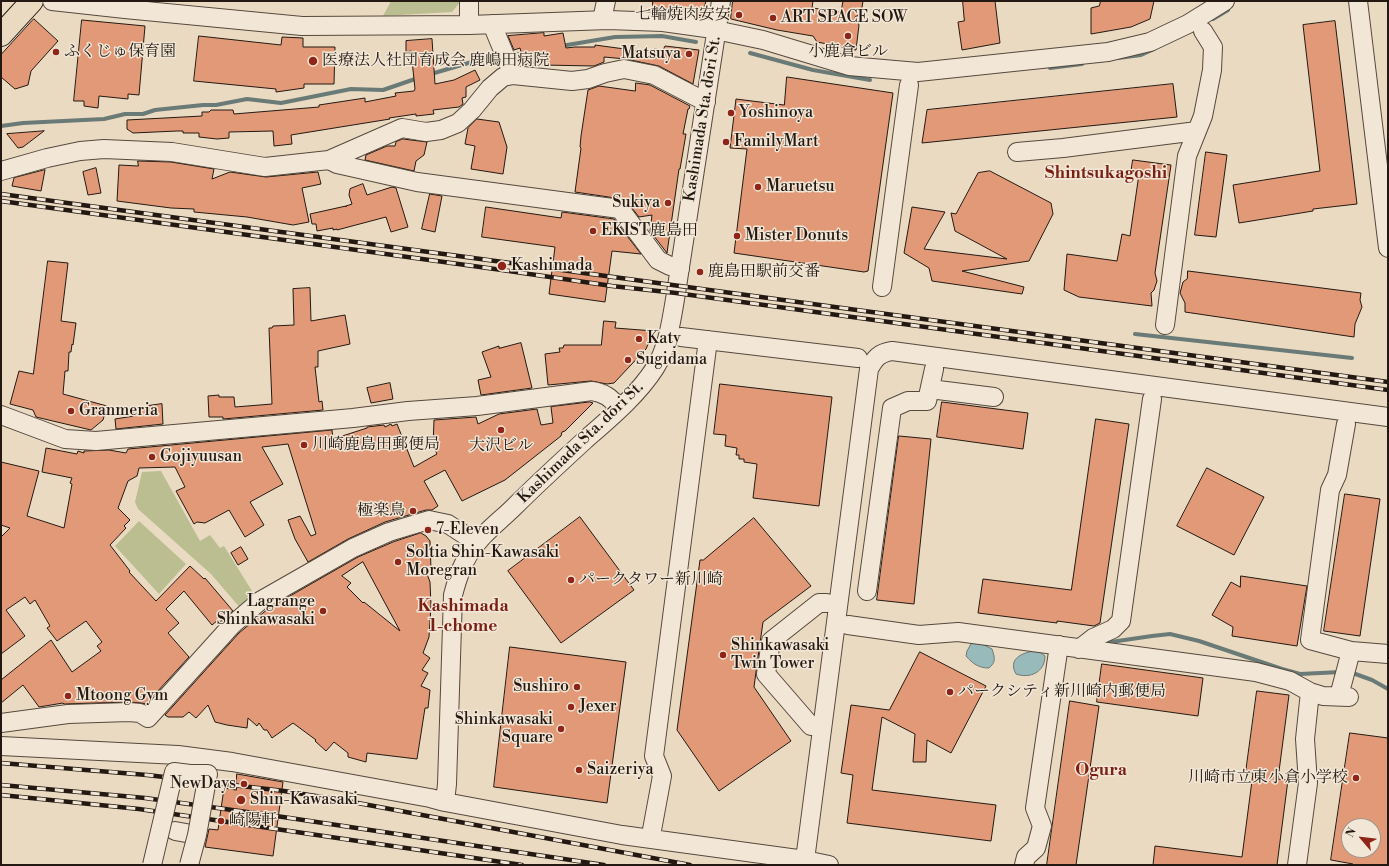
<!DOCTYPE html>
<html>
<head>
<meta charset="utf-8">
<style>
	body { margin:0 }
	#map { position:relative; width:1389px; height:866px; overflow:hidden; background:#ebdac2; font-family:"Libre Bodoni",serif }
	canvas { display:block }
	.frame { position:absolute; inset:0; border:2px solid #231912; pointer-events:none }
	.north { position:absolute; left:1341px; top:818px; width:40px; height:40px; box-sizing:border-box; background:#f2e7d7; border:1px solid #9f9588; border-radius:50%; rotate:298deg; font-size:11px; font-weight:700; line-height:16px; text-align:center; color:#231912 }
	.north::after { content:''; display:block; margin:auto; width:14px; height:18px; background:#8f2418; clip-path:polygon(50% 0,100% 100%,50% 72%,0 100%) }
</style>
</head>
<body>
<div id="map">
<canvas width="1389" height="866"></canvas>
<div class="frame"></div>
<div class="north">N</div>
</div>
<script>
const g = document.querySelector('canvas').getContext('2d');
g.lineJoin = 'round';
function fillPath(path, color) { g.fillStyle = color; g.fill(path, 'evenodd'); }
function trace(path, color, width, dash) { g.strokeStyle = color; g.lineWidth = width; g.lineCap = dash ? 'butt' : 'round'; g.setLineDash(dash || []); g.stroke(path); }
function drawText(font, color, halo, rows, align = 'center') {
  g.font = font + ' "Libre Bodoni","Noto Serif JP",serif'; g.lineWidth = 3; g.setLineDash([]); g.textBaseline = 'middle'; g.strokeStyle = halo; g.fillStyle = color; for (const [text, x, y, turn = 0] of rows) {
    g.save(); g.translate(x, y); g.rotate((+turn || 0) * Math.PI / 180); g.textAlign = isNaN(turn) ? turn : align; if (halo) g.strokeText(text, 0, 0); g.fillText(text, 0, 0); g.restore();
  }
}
const green = new Path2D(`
	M391,1H461L452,12L383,16Z
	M161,471L200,541L210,535L220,548L224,546L257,599L242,610L211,574L138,509L135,502L142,472Z
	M139,521L186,564L159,594L115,546Z`);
const water = new Path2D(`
	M978,642L992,649C995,658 996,662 989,668C979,668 973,664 966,656L967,651L971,644Z
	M1034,651L1040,652L1045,656C1045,672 1030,679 1016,674C1008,660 1020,653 1034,651Z`);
const stream = new Path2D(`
	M1213,19L1228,10
	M561,46L615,37L662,36L696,42
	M750,53L813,70L870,80
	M510,55L527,53
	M1118,58L1141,55L1154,49
	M1050,68L1082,64
	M431,74L482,59L499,55
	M1,126L23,123L104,119L125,114H143L155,110L203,105H216L247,99L281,103L351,89L383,90L418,78
	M1135,334L1352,358
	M1104,643L1152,636L1170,634L1199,641L1282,669L1300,674L1341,672
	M1350,672L1372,680L1388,689`);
const building = new Path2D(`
	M653,1H706L702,16L653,6Z
	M733,1H813L812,8L841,12L843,1H863L861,14L855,17L859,25L856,50L837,47V46L817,42L813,36L777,30L731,19Z
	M963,1H995L1000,43L962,50L958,22L964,21Z
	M1101,1H1154L1150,19L1131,27L1091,34V8L1099,6Z
	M34,19L58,41L31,71L28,85L15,89L1,77V55Z
	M82,20L145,26L139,95L128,94V99L99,96L98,108L84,106V101H74Z
	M1335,21L1357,204L1313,209V211L1239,223L1233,185L1320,171L1303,25Z
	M544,33V36L563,33L566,48L575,47H595V45L647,52V51L654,52V49L663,50L665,46L699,50L693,84L659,66L626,59L604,57V62L594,66L543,65L542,61L524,65L520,48L514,50L508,36Z
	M199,36L281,45L282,37L303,38V47H335L334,84H304V88L276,92V89L194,81Z
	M432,39L435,84L454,80L475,70L480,80L466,87V97L462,98L463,104L459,107L433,110L434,114L416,116V114L389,118L390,119L291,135L292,144L274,146L273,131L229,132V138L217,139L199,137V133H183V131H177L133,133L127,129V120L202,116V112H209L211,110H233L234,114L319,107V105L365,98V102L396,96L395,93L414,91L415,89L411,51L406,52V41Z
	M787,77L893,93L868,271L864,272L734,253L747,149L730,148L736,99L784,105Z
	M636,83L650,85L690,106L689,109H688L683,134H686L680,169H679L667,253L650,231L652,215L639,217L628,203L622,199L575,192L581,148L580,147L581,136L588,90L599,86L635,91Z
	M1173,84L1177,117L922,143L927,110Z
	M477,119L499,122L507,147L503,174L471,169L475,146L465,144L468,128Z
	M44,131L23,147L18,148L7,134Z
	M403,139L427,142L424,155L416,161L414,171L365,160L366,155L387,146H395L396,142Z
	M1206,152L1227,155L1216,237L1195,235Z
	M1133,160L1171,165L1155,273L1157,281L1154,290L1151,293L1152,306L1079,297L1064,290L1067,254L1117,261L1122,234L1130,236L1139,174L1131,173Z
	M138,161L171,162L214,169L212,179L230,172L266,177L318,172L321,184L302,188L309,222L293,225L247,217L194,212V209L171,208L117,201L119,165L138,166Z
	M96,168L101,193L88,195L83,172Z
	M45,170L41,191L12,186L14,178Z
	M990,171L1051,203L1053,214L1029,261L962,271L1024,287L1022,294L932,281L929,268L904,253L912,207L945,212L924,249L1007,259L955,231L951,213L956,214L978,173Z
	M363,184L367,195L392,187L396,188L408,227L391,232L386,217L337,230V229L333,230V228L317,231L316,224H312L310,214L346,206V207V206L352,204L349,195L350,189Z
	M430,194L442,196L435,232L422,229Z
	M486,207L561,218L562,212L614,219L641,254L612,251L605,302L549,294L555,247L482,237Z
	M48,261L68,263L61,321L76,323L73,345L72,344L71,352H69L68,371H65L63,394L107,406L103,420L91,430L36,417L33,410L10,404L19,371L33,374Z
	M1188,271L1361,293L1360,300L1362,307L1355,324L1354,337L1185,312V303L1180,293L1183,282L1187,279Z
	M310,288L311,321L345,315L350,344L318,351V367H315L319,402L322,401L323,410L223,419V417H209L208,396L219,395V397H234L235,407L272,404L269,328H272L273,326L294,325L293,289Z
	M604,321L616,322L615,328L654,331L646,349L614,383L607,384L591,381L548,385L545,354L560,352L559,348H563L564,345H601Z
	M521,343L532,388L481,395L478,380L491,377L482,352L499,346V348Z
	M390,383L393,399L371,403L367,388Z
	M720,384L832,397L819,506L753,498L757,464L744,462V459H739V455H736L737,448L725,446L726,435L714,434Z
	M590,402L593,403L565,431L562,432L561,436L505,480L462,501L445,470L424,481L438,506L432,510H426L385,522L348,539L308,562L295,539L288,520L300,516L311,536L316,534L288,444L262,447L283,484L250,502L264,525L245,537L229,510L205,523L197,522L194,524L176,491L185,487L175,467L139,468L137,476L128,481L118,508L130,520L124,526L126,528L110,545L130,571L129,572L156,601L190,566L204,579L205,578L233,611L220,622L218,620L212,625L184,591L166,609L179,623L168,633L189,657L146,704L141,703L129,702L64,704L63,703L39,707L23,685L1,703V680L51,640L72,672L101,651L97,646L102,642L86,621L57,641L47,628L50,626L35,600L30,604L25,597L6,610L25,636L1,654V537L10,528L1,525V462L39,471L27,516L64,528L72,484L70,483L72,478L42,472L46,448L77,454L78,451L84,453V451L109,450L126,453L128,449L332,430L333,439L367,428V427L384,425L385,427L391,424L392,426L397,424L414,467L437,454L433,446L434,420L476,417L478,424L499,414L537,409L541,425L553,423L551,407Z
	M942,402L1028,413L1023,449L937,437Z
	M162,404L163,424L116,429L115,419L134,416V411L149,409L148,406Z
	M1096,419L1129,424L1100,623L1094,626L1057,621V623L978,613L983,579L1071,590Z
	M899,436L931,439L914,604L877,600Z
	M1207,468L1264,497L1234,555L1177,526Z
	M1345,494L1380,499L1360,636L1324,631Z
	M580,517L634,590L561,643L508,571Z
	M754,518L811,586L763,622L756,672L754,687L791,741L719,791L677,730L700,560H703Z
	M421,533L426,536L430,541L431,570L426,571L430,582L431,606L429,637L423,653L430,658L422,670L428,673L421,686L430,690L428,708H425L417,759L367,753L366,762L348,757V753L334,742L326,751L315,741L316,740L293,723L272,738L267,730H264L259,723L257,726L248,718L247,728L227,725L215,722L208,705L196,718L189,712L183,717H168L165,715L239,633L269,608L358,557L393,542ZM363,562L400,631L364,602L363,603L347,587L351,583L342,576Z
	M241,547L248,559L238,565L231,553Z
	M1241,576L1307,586L1297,646L1232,636L1233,627L1212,615L1231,582L1240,587Z
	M510,647L626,662L607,803L494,787Z
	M920,652L986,686L951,753L927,740L926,762H913L915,734L882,717L872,790L996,805L991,841L847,823L853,775L841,773L851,705L889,710Z
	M1102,664L1203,678L1198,716L1097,702Z
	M1257,691L1289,695L1278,779L1288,780L1277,865H1153L1155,846L1242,857L1253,773L1246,772Z
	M1070,701L1099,706L1076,865H1047Z
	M1350,733L1388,738V865H1352L1353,864L1331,860ZM1349,826H1373V850H1349Z
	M237,774L283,782L273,856L205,847L209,829L218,830L224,788L236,790Z`);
const minor = new Path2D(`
	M52,1L125,9L302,26L469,25L608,20L663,22L706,28L763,40L849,66L918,72L1108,52L1150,42L1188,24L1225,1
	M1358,1L1388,248
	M602,20L606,1
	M492,24L513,75
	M469,25V1
	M1017,152L1063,148L1197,131
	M329,160L337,164L417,182L620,209L658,260L670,266L680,269
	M1,171L47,158L80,151L104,149L172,152L265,167L329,160L402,128L426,132L441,130L458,123L472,110L490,88L503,77L513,75L572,81L588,79L605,73L624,69L654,75L706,102
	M882,287L909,85
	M1165,325L1187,156L1203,116L1212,70L1213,47L1203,31
	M681,337L858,358
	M930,389L994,397
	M1,415L65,439L96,441L353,418L408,411L477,406L592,391C606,393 611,399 620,408
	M1346,424L1337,475L1330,490L1310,640L1351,651L1388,654
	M867,591L892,408L908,401H927L934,369
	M848,625L919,635L958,632L1256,672L1290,681L1310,692L1323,696L1349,697
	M1079,649L1093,638L1113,629L1121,621L1152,399
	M1339,696L1351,651
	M1,723L68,714L129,712L140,713L148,718L232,625L260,601L353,548L389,532L429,520L448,524L477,543
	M811,726L766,674L771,641L819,603H827
	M1,746L178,755L232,762L430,798L445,802L622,835L805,860L829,865
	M445,802L447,784L453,595C458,576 464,558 477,543C487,530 502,519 514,507C537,484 561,462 585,440C609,419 637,396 655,368C668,348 672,317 676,293L721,1
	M652,830L662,776L654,756L708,340
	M175,831L197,835
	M805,860L869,369C875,358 879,353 892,351L1388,417
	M1024,865L1026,857L1036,848L1042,826L1035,808L1059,645
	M1297,865L1308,783L1305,739L1310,692`);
const highway = new Path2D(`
	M1,35L32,1`);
const rail = new Path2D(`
	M1,194L1388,382
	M1,201L502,270L612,286L676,293L1388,390
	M1,763L147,775L284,791L347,801L690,865
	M1,785L145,798L283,817L604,865
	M1,795L139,809L522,865`);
const minorBridge = new Path2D(`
	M152,865L174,772L190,774H208L197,835L189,865`);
const markers = [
	[739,15,4,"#8f2418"],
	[773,18,4,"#8f2418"],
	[848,36,4,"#8f2418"],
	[56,52,4,"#8f2418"],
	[689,54,4,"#8f2418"],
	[313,61,5,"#8f2418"],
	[731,113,4,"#8f2418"],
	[726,142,4,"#8f2418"],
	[758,187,4,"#8f2418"],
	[668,203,4,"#8f2418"],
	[593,231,4,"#8f2418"],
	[737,236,4,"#8f2418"],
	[502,266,5,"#8f2418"],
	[700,272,4,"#8f2418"],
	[639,339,4,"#8f2418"],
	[628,360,4,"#8f2418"],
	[71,411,4,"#8f2418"],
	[501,430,4,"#8f2418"],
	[304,445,4,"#8f2418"],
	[152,457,4,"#8f2418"],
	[413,511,4,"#8f2418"],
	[428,530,4,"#8f2418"],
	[398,562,4,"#8f2418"],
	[571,580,4,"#8f2418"],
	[323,611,4,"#8f2418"],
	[723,655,4,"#8f2418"],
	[577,687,4,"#8f2418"],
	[950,692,4,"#8f2418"],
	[68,696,4,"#8f2418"],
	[571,707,4,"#8f2418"],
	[561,729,4,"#8f2418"],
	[579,770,4,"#8f2418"],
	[1356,778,4,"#8f2418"],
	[244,784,4,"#8f2418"],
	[241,800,5,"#8f2418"],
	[221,821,4,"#8f2418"]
];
const poiNames = [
	["七輪焼肉安安",731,15,"right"],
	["ART SPACE SOW",781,18],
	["ふくじゅ保育園",64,52],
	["小鹿倉ビル",848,52,"center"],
	["Matsuya",681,54,"right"],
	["医療法人社団育成会 鹿嶋田病院",322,61],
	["Yoshinoya",739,113],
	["FamilyMart",734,142],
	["Maruetsu",766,187],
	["Sukiya",660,203,"right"],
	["EKIST鹿島田",601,231],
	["Mister Donuts",745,236],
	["Kashimada",511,266],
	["鹿島田駅前交番",708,272],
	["Katy",647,339],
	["Sugidama",636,360],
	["Granmeria",79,411],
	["川崎鹿島田郵便局",312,445],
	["大沢ビル",501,446,"center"],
	["Gojiyuusan",160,457],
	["極楽鳥",405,511,"right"],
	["7-Eleven",436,530],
	["Soltia Shin-Kawasaki",406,553],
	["Moregran",406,571],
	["パークタワー新川崎",579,580],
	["Lagrange",315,602,"right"],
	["Shinkawasaki",315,620,"right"],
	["Shinkawasaki",731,646],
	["Twin Tower",731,664],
	["Sushiro",569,687,"right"],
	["パークシティ新川崎内郵便局",958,692],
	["Mtoong Gym",76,696],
	["Jexer",579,707],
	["Shinkawasaki",553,720,"right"],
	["Square",553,738,"right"],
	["Saizeriya",587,770],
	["川崎市立東小倉小学校",1348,778,"right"],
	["NewDays",236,784,"right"],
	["Shin-Kawasaki",250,800],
	["崎陽軒",229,821]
];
const streetNames = [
	["Kashimada Sta. dōri St.",703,119,-81],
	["Kashimada Sta. dōri St.",581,443,-44]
];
const neighbourhoodNames = [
	["Shintsukagoshi",1106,174],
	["Kashimada",463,607],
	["1-chome",463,627],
	["Ogura",1101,771]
];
fillPath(green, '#babe91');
fillPath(water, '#99baba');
trace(water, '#6a7a77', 1);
trace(stream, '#6a7a77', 4);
fillPath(building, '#e29977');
trace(building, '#231912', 1);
trace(minor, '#55493e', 20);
trace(highway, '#231912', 24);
trace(minor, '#f2e7d7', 18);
trace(highway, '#ebdac2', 22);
trace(rail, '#231912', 4.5);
trace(rail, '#f2e7d7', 3, [9]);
trace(minorBridge, '#55493e', 20, []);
trace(minorBridge, '#f2e7d7', 18);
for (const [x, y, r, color] of markers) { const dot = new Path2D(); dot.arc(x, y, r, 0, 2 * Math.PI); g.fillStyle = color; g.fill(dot); trace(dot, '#f2e7d7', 1.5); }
drawText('16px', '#231912', '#f2e7d7', poiNames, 'left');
drawText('16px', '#231912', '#f2e7d7', streetNames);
drawText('bold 17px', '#7a1f14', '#f2e7d7', neighbourhoodNames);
</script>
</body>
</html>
